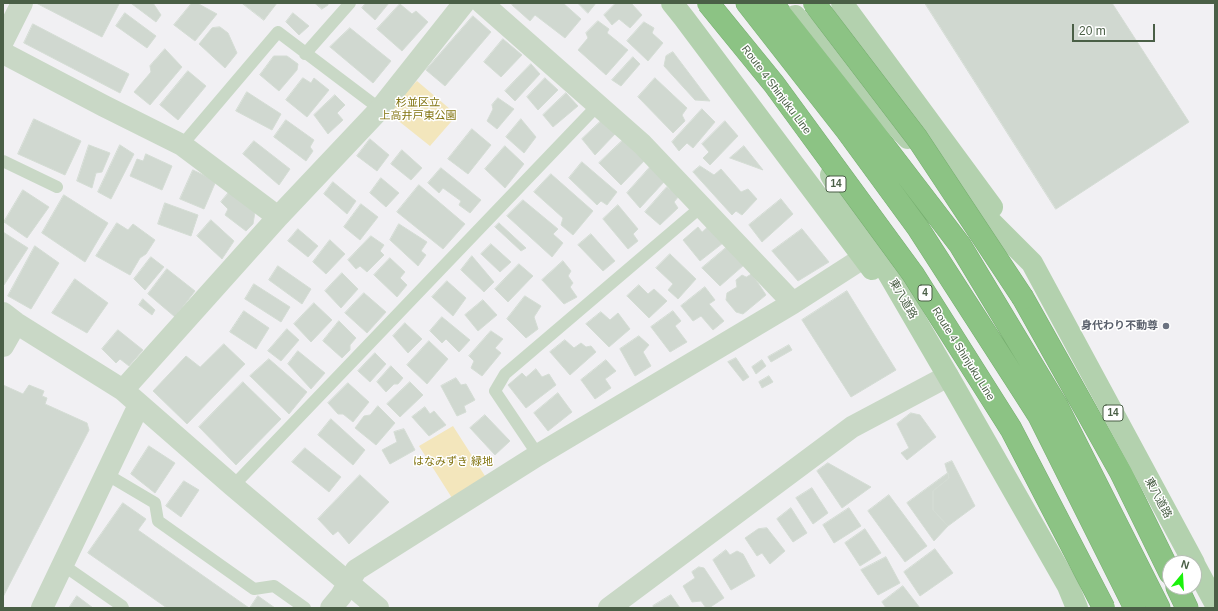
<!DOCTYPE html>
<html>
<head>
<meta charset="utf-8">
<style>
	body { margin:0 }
	#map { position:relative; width:1218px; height:611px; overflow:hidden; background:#f1f0f3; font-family:Arial,sans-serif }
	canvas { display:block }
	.frame { position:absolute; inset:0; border:4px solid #4a5f46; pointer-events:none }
	.north { position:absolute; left:1162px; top:555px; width:40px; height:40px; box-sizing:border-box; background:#fff; border:1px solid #b7bfb5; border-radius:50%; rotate:18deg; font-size:11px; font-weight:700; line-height:16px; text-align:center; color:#4a5f46 }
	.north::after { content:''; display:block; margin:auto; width:14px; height:18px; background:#1af20b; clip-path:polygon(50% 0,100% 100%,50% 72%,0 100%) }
	.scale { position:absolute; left:1072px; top:24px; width:83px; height:18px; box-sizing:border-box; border:2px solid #4a5f46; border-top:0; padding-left:5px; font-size:12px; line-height:14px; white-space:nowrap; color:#4a5f46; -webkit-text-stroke:3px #fff; paint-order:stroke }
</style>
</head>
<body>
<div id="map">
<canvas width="1218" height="611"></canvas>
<div class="frame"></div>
<div class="north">N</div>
<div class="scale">20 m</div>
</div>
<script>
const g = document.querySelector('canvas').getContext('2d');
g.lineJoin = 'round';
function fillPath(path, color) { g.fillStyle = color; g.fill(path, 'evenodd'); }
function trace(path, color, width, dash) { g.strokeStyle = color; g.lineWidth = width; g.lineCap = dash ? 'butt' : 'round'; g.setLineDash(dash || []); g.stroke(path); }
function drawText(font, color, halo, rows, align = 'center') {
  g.font = font + ' Arial,"Noto Sans JP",sans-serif'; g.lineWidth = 3; g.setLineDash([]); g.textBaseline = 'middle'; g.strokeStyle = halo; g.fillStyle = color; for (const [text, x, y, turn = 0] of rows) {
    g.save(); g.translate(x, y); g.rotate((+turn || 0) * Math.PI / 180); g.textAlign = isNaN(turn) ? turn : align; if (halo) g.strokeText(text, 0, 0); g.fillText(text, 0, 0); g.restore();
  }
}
const green = new Path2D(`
	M417,81L457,115L430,146L386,111Z
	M453,426L485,476L452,498L419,446Z`);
const building = new Path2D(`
	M39,3H117L119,4L102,37L38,4Z
	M133,3H153L161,15L156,22L132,4Z
	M192,3H197L217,14L195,41L174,25Z
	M242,3H277L264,20Z
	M315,3H328V5L322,9Z
	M366,3H389L375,20L362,8Z
	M513,3H563L581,19L565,38L535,15L530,21L512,5Z
	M578,3H596L588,13Z
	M616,3H631L642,15L630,28L619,19L612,25L604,15Z
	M925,3H1112L1189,122L1056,209Z
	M400,4L412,14L416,11L428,22L402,51L377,29Z
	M125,13L156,36L147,48L116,26Z
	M293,13L309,26L299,35L286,22Z
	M473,16L491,32L445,86L426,70Z
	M598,21L609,29L607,33L628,50L606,75L578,50L588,38L586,33Z
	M644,22L654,28L652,33L663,43L648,61L627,41Z
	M33,24L129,74L120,93L24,43Z
	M220,27L228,33L237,53L225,68L199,44L212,28Z
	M350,28L391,61L373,83L330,47Z
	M503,39L522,55L501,77L484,62Z
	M165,49L182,67L150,105L134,92L151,72L150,66Z
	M673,52L710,101L695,100L664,66L666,56Z
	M274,56H287L298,64L297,70L279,91L260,75Z
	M633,57L640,64L621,86L612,80Z
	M531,64L540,74L515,101L505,91Z
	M188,71L206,86L178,120L160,105Z
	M303,78L311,83L314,78L329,90L307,117L286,100Z
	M545,78L558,90L538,110L527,97Z
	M655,78L687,108L682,115L685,121L673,133L638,97Z
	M247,92L281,114L272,130L236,111Z
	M566,93L578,106L553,127L543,115Z
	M335,95L345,105L337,113L343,120L328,134L314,115Z
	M498,98L514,109L497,129L487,121L493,109L492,105Z
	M702,109L715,122L693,148L687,143L679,151L672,142Z
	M34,119L81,141L65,175L18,154Z
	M521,119L536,137L524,153L506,137Z
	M286,120L314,140L310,147L313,151L306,161L274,137Z
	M601,121L615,134L595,155L582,139Z
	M725,121L738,136L710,165L703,158L709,152L702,144Z
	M472,129L491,145L468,174L448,159Z
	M370,139L389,155L377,171L357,156Z
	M623,140L645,160L621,185L599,163Z
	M254,141L290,169L279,185L243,154Z
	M89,145L110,153L102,172L96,173L92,188L77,181Z
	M120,145L134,154L111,199L98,192Z
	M505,146L524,164L505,188L485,169Z
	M744,146L763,170L730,158Z
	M402,150L422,168L411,180L391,164Z
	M146,154L172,166L162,190L130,176L137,159L143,161Z
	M582,162L617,192L607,205L601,201L597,205L569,178Z
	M651,166L664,182L640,208L627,193Z
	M700,166L714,175L721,169L741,192L748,189L757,199L742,215L736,211L732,215L693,172Z
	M441,168L481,200L470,213L459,205L461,201L443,188L439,193L428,183Z
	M193,170L216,181L204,209L180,199Z
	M551,174L593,211L573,235L561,225L563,218L534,192Z
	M381,178L399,193L386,207L370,193Z
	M333,182L356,201L347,214L324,194Z
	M419,185L465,224L443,249L397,212Z
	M667,187L679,196L674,202L678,208L660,225L645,212Z
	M23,190L49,207L27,238L4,222Z
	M230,191L255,212L253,224L246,231L225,215L228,209L221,202Z
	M64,195L108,223L85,262L42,233Z
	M781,199L793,214L762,242L749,225Z
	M523,200L558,229L553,234L563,243L552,257L507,216Z
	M165,203L198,215L191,236L158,224Z
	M361,204L378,217L360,240L344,227Z
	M618,205L638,229L633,234L638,241L628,249L603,219Z
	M211,220L234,241L222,259L197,236Z
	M117,223L128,230L133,224L155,240L146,254L140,258L130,275L96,256Z
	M499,223L526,248L521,251L495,227Z
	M399,224L427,242L421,251L426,255L418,266L390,240Z
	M710,225L723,243L700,261L683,240L698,227L702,232Z
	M298,229L318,246L308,257L288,241Z
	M802,229L829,262L798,281L772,251Z
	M3,232L28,248L4,285H3Z
	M591,234L615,261L603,271L578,245Z
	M371,236L384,245L380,251L384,255L367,272L360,266L356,269L348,260Z
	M330,240L345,254L326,274L313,262Z
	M491,244L511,262L500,272L481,254Z
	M35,246L59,263L31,309L8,296Z
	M727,247L744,265L720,286L702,268Z
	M670,254L696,279L678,299L668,290L673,284L656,268Z
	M472,256L494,282L484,292L461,270Z
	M151,257L164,267L145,290L134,279Z
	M390,258L405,272L400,278L407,285L397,297L374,275Z
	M563,261L571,271L568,276L573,283L570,287L577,297L564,304L542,280Z
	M519,264L533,276L508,302L495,289Z
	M278,266L311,289L302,304L269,280Z
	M167,269L195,291L175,317L148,294Z
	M342,273L358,289L341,308L325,291Z
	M752,274L766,295L743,314L736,312L726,300L727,293L737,287L736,280L742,275L746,277Z
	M75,279L108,303L87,333L52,313Z
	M447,281L466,298L453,316L432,297Z
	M254,284L290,307L281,322L245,299Z
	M639,285L648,294L654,289L667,301L649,318L627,296Z
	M705,287L715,300L709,304L724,321L713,330L701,316L693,321L681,306Z
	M847,291L896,370L851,397L802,320Z
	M364,293L386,312L367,333L345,313Z
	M525,296L541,306L534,317L538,329L526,338L507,319Z
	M143,299L155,310L152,315L139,305Z
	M483,300L497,315L478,331L465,315Z
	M314,303L332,320L311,342L294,324Z
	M244,311L269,328L256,349L230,332Z
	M673,311L681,321L675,326L687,342L670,352L651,327Z
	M601,312L610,320L618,313L630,329L609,347L586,324Z
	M442,317L470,340L459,352L446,339L442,343L430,331Z
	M339,321L356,338L350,345V350L342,358L323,341Z
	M405,323L422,339L408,353L393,336Z
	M287,329L299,340L281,361L268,351Z
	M118,330L143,350L129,366L120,359L116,363L102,349Z
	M491,331L503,339L495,348L501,353L482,376L471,368L474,361L469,356Z
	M639,336L649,345L643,352L651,366L635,376L620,349Z
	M565,340L574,348L581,343L586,347L591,346L596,352L570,375L550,352Z
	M429,341L448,359L427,384L407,365Z
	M224,344L245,364L187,424L153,391L186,356L200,367Z
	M789,345L792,350L771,362L768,357Z
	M298,351L325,373L311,389L288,364Z
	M375,353L386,364L370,382L358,371Z
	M736,358L749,377L743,381L728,362Z
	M269,359L307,392L289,414L250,376Z
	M606,360L616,371L605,379L611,388L595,399L581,380Z
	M762,360L766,366L756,374L752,367Z
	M391,366L403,378L398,384H394L386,392L377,382Z
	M536,369L542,377L549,374L556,385L526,408L508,385L522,373L526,377Z
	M769,376L773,382L762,388L759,382Z
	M456,378L461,385L466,384L475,400L464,406L466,412L457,416L441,386Z
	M243,382L281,419L236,465L199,427Z
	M410,382L423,395L400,417L387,404Z
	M348,383L369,402L353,422L343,414H338L328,403Z
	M3,385L23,394L29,385L44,391L42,396L47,398L45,404L87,423L89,430L3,597Z
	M558,393L572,412L548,431L534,413Z
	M378,406L395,423L376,445L355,428L364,416L370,415Z
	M425,407L430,414L434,411L446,425L429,436L412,417Z
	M911,413L920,415L936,437L907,460L901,453L909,448L897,424Z
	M485,415L510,441L495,455L470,428Z
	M331,419L365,450L353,465L318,435Z
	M404,429L415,450L390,464L382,450L397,442L394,432Z
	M149,446L175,463L155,493L131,474Z
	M305,448L341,477L329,492L292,462Z
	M952,461L975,506L948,526L933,510V491L949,478L945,464Z
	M828,463L871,487L842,508L817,471Z
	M948,473L949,478L933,491V510L948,526L934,541L907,503Z
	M360,475L389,502L349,544L338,531L333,535L318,519Z
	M184,481L199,490L181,517L166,506Z
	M812,488L828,513L813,524L796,498Z
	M889,495L927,546L905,562L868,511Z
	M123,503L146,519L138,530L249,608H167L88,553Z
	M791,508L807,533L793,542L777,519Z
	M849,508L861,526L834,543L823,525Z
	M767,528L785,551L770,564L762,553L757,556L745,538L758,529Z
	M865,529L881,553L860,566L845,543Z
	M935,549L953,573L920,596L904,572Z
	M726,550L730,555L737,551L743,554L755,576L731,590L713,560Z
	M886,557L900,583L878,595L861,570Z
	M699,567L704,568L724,598L709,608H706L701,601L692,602L683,586L695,578L692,572Z
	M903,586L920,608H886L882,602Z
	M671,595L680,608H654L653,606Z
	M77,596L93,608H69Z
	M258,596L275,608H250Z`);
const lane = new Path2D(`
	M305,54L350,3
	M182,145L278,32L380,109
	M3,161L57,187
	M538,455L495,391L505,374L701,207
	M106,474L155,503L158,521L254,589L274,586L305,608
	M233,486L597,106
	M63,565L122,606L123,608`);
const street = new Path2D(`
	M482,3L642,144L793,303
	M3,41L22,3
	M3,53L104,106L182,145L278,217
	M3,313L16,323L123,390L233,486L378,608
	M3,346L16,323
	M123,390L278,217L380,109L464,3
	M42,608L139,405
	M331,608L341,596L356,570L538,455L793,303L863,258
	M609,608L852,427L948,376`);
const primary = new Path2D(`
	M672,3L684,18L872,269
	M842,3L992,207
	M795,16L842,70L908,138
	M831,175L948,376L1068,586L1077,608
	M954,185L1032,263L1194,563
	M1194,564L1215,603`);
const highway = new Path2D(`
	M747,3L847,131L918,228L1023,391L1039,416L1135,608
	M772,3L869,126L960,245L1057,406L1159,608
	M1023,298L1121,473L1170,573
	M1177,587L1187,608`);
const highwayBridge = new Path2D(`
	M708,3L774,84L913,274L1011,429L1104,608
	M814,3L917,138L1023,298`);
const markers = [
	[1166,326,4,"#6b7280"]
];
const shields = [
	[836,184,20],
	[925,293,14],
	[1113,413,20]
];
const shieldNames = [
	["14",836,184],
	["4",925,293],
	["14",1113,413]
];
const streetNames = [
	["Route 4 Shinjuku Line",776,90,53],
	["東八道路",903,299,60],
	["Route 4 Shinjuku Line",963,354,58],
	["東八道路",1158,498,62]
];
const parkNames = [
	["杉並区立",418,103],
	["上高井戸東公園",418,116],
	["はなみずき 緑地",453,462]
];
const worshipNames = [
	["身代わり不動尊",1158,326]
];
fillPath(green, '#f3e6bc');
fillPath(building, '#d0d8d0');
trace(building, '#d4dcd4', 1);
trace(highway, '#76ae6f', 23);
trace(lane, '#c9d8c6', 12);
trace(street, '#c9d8c6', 22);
trace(primary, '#b3d1ae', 22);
trace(highway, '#8cc384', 22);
trace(highwayBridge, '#76ae6f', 23, []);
trace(highwayBridge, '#8cc384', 22);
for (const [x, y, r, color] of markers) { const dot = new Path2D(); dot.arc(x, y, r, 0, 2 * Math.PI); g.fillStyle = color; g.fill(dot); trace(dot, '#fff', 1.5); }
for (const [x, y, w] of shields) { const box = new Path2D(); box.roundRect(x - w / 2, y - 8, w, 16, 3); g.fillStyle = '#fff'; g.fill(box); trace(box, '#4a5f46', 1); }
drawText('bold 10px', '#4a5f46', null, shieldNames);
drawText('11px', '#4a5f46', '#fff', streetNames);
drawText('11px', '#827410', '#fff', parkNames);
drawText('bold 11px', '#5b616d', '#fff', worshipNames, 'right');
</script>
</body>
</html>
